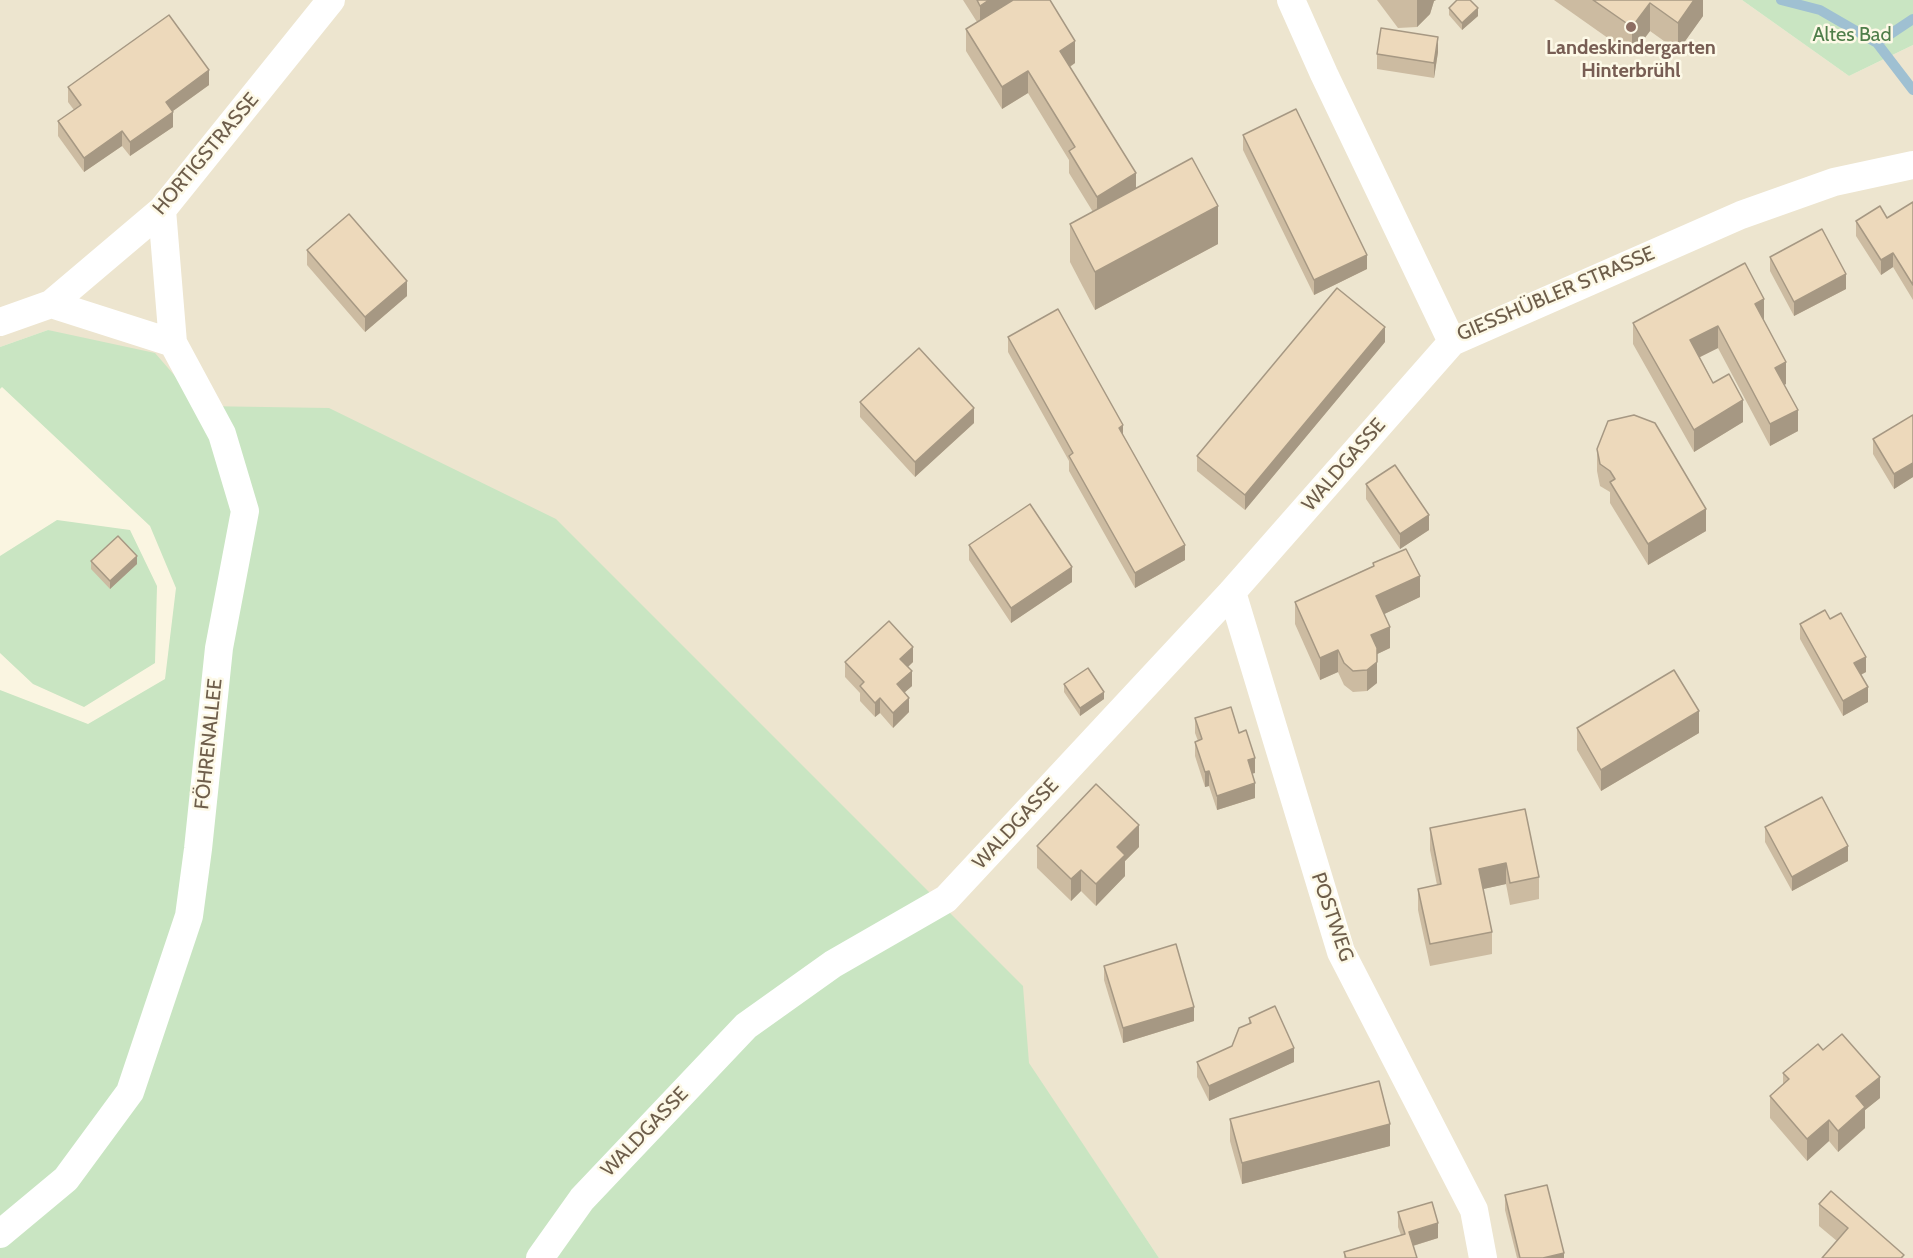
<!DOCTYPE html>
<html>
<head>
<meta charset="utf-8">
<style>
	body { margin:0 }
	canvas { display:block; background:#faf5e1 }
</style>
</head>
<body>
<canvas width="1913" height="1258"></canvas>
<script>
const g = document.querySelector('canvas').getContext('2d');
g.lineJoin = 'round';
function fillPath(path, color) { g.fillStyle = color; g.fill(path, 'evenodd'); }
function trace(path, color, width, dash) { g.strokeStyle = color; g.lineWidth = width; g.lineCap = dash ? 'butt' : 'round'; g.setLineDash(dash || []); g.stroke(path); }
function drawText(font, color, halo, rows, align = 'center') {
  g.font = font + ' Cabin,sans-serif'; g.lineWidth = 5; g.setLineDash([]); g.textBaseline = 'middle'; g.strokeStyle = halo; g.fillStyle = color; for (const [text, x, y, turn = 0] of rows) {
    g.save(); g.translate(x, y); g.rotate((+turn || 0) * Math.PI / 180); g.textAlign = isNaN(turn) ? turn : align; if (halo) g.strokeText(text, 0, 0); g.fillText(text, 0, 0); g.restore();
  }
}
const residential = new Path2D(`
	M0,0H1742L1849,76L1913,45V1258H1159L1028,1063L1022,986L201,406L48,330L0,347Z`);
const green = new Path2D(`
	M1742,0H1913V45L1849,76Z
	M48,330L155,353L201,406L329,408L556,519L1023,986L1029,1063L1159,1258H0V690L88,724L165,679L176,588L150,526L2,387L0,389V347Z
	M57,520L130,530L157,586L155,663L84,707L33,684L0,653V556Z`);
const stream = new Path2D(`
	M1781,0L1820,10L1877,43L1913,90
	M1877,43L1913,19`);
const minor = new Path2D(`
	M1291,0L1324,74L1452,342L1741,215L1834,182L1913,165
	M51,304L173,343
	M0,322L51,304L162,210L331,0
	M1232,592L1341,952L1474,1210L1483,1258
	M0,1234L66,1179L130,1092L189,916L198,849L219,648L245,511L222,434L173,343L162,210
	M540,1258L582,1199L746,1026L833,964L946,899L1232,592L1452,342`);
const wall = new Path2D(`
	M963,0H1050L1075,63L1070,67L1136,189L1218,244L1095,310L1070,262V224L1093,212L1069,173V160L1028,93L1002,109L966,51V29L977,22Z
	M1377,0H1436L1434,1L1430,14L1417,27L1398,28Z
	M1554,0H1703V16L1678,51L1650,31L1632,55Z
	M1449,8L1478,16L1462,30L1449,15Z
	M1438,52L1434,78L1377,69V54Z
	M209,85L173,111V127L130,156L122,146L84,172L58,136V121L74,110L68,102V87Z
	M1243,135L1367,269L1314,295L1243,150Z
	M1913,202V300L1893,267L1881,275L1856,236V221L1887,218Z
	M307,250L407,296L365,332L307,265Z
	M1770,257L1846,289L1794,316L1770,271Z
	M1764,320V321L1786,384L1784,385L1798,431L1770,446L1718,348L1700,357L1713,383L1743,422L1694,452L1633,344V323Z
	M1008,337L1123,435L1185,560L1135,588L1069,471V461L1008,352Z
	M1385,342L1245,510L1197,471V456Z
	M860,402L974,423L915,477L860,417Z
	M1913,415V477L1894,489L1873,454V439Z
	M1597,449L1706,531L1648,565L1610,503V492L1600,486L1597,471Z
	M1366,484L1429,530L1400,549L1366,499Z
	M969,545L1072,582L1011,623L969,560Z
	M91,561L137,564L110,589L91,569Z
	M1373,563L1420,597L1384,614L1390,648L1377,654V683L1367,691L1353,692L1344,685L1338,672L1320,680L1295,624V602L1373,566Z
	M1830,619L1866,672L1861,675L1868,702L1843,716L1800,639V624Z
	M845,662H913L908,667L912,686L905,692L909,712L893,728L880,713L875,717L860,701V693L845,677Z
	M1064,684L1104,699L1080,716L1064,692Z
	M1195,718L1239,733L1255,773H1252L1255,798L1217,810L1209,786L1205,787L1195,756V742L1198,741L1195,733Z
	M1577,728L1699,733L1601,791L1577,750Z
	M1765,827L1848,861L1792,891L1765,842Z
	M1430,828L1539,877V899L1510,905L1506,884L1483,889L1492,932V954L1430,966L1418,910V889L1437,885L1430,850Z
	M1037,846L1139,847L1125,861V876L1096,906L1081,891L1071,901L1037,868Z
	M1104,966L1194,1021L1123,1043L1104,980Z
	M1249,1018L1294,1062L1209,1101L1197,1077V1062L1232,1046L1249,1024Z
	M1823,1050L1880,1098L1865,1110V1128L1838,1152L1829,1141L1807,1161L1770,1118V1096L1783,1084V1073Z
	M1230,1119L1390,1146L1242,1184L1230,1141Z
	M1505,1195L1564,1258H1517L1505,1210Z
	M1819,1204L1904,1258L1837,1241L1819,1226Z
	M1398,1212L1438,1238L1413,1246L1417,1258H1344V1252L1401,1235L1398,1227Z`);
const shadedWall = new Path2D(`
	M989,0H1019L980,27V6Z
	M1417,0H1436L1434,1L1430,14L1417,27Z
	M1694,0H1703V16L1678,51V23Z
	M1650,3V31L1632,55V27Z
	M1478,8V16L1462,30V23Z
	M1438,37V52L1434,78V63Z
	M1075,41V63L1060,73V51Z
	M209,70V85L166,116V102Z
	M1028,71V93L1002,109V87Z
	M173,112V127L130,156V142Z
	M122,131V146L84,172V158Z
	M1136,173V195L1097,219V197Z
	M1218,206V244L1095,310V272Z
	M1893,253V267L1881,275V260Z
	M1367,255V269L1314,295V280Z
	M1846,274V289L1794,316V302Z
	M407,281V296L365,332V317Z
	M1764,299V320L1755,326V304Z
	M1718,326V348L1690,362V340Z
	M1385,327V342L1245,510V495Z
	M1786,362V384L1775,390V368Z
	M1743,400V422L1694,452V430Z
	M974,408V423L915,477V462Z
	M1798,410V431L1770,446V424Z
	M1123,425V440L1119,428Z
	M1913,463V477L1894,489V474Z
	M1706,509V531L1648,565V544Z
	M1429,515V530L1400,549V534Z
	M1185,545V560L1135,588V573Z
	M137,556V564L110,589V581Z
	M1072,567V582L1011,623V608Z
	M1420,576V597L1376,618V596Z
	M1390,627V648L1371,657V635Z
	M913,647V662L900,674V659Z
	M1338,650V672L1320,680V658Z
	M1866,657V672L1854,678V663Z
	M1377,662V683L1367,691V670Z
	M912,671V686L897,699V684Z
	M1868,687V702L1843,716V701Z
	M1104,692V699L1080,716V708Z
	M880,698V713L875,717V703Z
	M909,698V712L893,728V713Z
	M1699,711V733L1601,791V770Z
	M1255,758V773L1248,775V760Z
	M1209,771V786L1205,787V772Z
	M1255,783V798L1217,810V796Z
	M1139,825V847L1125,861V876L1096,906V884L1117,847Z
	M1848,846V861L1792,891V877Z
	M1506,863V884L1479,890V869Z
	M1081,870V891L1071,901V879Z
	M1194,1007V1021L1123,1043V1028Z
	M1294,1048V1062L1209,1101V1086Z
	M1880,1077V1098L1865,1110V1128L1838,1152V1131L1856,1096Z
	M1829,1120V1141L1807,1161V1139Z
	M1390,1124V1146L1242,1184V1163Z
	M1438,1223V1238L1409,1247V1232Z
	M1564,1253V1258H1543Z`);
const building = new Path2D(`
	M977,0H989L980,6Z
	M1013,0H1050L1075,41L1060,51L1136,173L1097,197L1069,151L1075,147L1028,71L1002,87L966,29Z
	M1457,0H1470L1478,8L1462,23L1449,8Z
	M1593,0H1694L1678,23L1650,3L1632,27Z
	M169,15L209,70L166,102L173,112L130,142L122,131L84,158L58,121L81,105L68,87Z
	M1381,28L1438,37L1434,63L1377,54Z
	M1296,109L1367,255L1314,280L1243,135Z
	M1192,158L1218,206L1095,272L1070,224Z
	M1913,202V285L1893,253L1881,260L1856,221L1880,206L1887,218Z
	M349,214L407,281L365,317L307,250Z
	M1822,229L1846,274L1794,302L1770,257Z
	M1745,263L1764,299L1755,304L1786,362L1775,368L1798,410L1770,424L1718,326L1690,340L1713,383L1729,374L1743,400L1694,430L1633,323Z
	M1337,288L1385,327L1245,495L1197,456Z
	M1058,309L1123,425L1119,428L1185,545L1135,573L1069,456L1073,453L1008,337Z
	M919,348L974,408L915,462L860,402Z
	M1634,415L1655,423L1706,509L1648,544L1610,482L1615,479L1610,471L1600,464L1597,449L1608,421Z
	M1913,415V463L1894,474L1873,439Z
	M1395,465L1429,515L1400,534L1366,484Z
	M1030,504L1072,567L1011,608L969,545Z
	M118,536L137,556L110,581L91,561Z
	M1406,549L1420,576L1376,596L1390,627L1371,635L1377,648V662L1367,670L1353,671L1344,663L1338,650L1320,658L1295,602L1374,566L1373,563Z
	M1825,610L1830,619L1841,613L1866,657L1854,663L1868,687L1843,701L1800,624Z
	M889,621L913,647L900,659L912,671L897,684L909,698L893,713L880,698L875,703L860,686L864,682L845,662Z
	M1088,668L1104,692L1080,708L1064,684Z
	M1674,670L1699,711L1601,770L1577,728Z
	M1231,707L1239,733L1246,730L1255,758L1248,760L1255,783L1217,796L1209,771L1205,772L1195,742L1202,739L1195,718Z
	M1096,784L1139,825L1117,847L1125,855L1096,884L1081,870L1071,879L1037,846Z
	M1822,797L1848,846L1792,877L1765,827Z
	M1525,809L1539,877L1510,883L1506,863L1479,869L1492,932L1430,944L1418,889L1441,884L1430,828Z
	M1176,944L1194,1007L1123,1028L1104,966Z
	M1275,1006L1294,1048L1209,1086L1197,1062L1232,1046L1239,1028L1251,1023L1249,1018Z
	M1842,1034L1880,1077L1856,1096L1865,1107L1838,1131L1829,1120L1807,1139L1770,1096L1789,1079L1783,1073L1818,1044L1823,1050Z
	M1379,1081L1390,1124L1242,1163L1230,1119Z
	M1547,1185L1564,1253L1543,1258H1520L1505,1195Z
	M1831,1191L1904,1255L1901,1258H1822L1848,1228L1819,1204Z
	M1432,1202L1438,1223L1409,1232L1417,1258H1346L1344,1252L1405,1234L1398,1212Z`);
const markers = [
	[1631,27,6,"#8d6e63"]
];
const parkNames = [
	["Altes Bad",1852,35]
];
const educationNames = [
	["Landeskindergarten",1631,48],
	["Hinterbrühl",1631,71]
];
const streetNames = [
	["HORTIGSTRASSE",206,154,-50],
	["GIESSHÜBLER STRASSE",1556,294,-23],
	["WALDGASSE",1344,465,-49],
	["FÖHRENALLEE",209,744,-84],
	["WALDGASSE",1016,824,-47],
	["POSTWEG",1332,917,71],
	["WALDGASSE",645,1132,-46]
];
fillPath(residential, '#ede5cf');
fillPath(green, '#c9e5c2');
trace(stream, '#9fc0d2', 10);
trace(minor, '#fff', 28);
fillPath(wall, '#ccbba1');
fillPath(shadedWall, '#a69883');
fillPath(building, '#edd9bb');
trace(building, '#a69883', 1.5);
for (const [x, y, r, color] of markers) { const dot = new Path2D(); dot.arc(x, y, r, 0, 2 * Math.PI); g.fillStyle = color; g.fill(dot); trace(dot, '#fdf9e7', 2); }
drawText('20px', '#4f7e4a', '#fdf9e7', parkNames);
drawText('bold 20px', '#785e54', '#fdf9e7', educationNames);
drawText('20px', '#6e5e4b', '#fdf9e7', streetNames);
</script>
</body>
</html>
